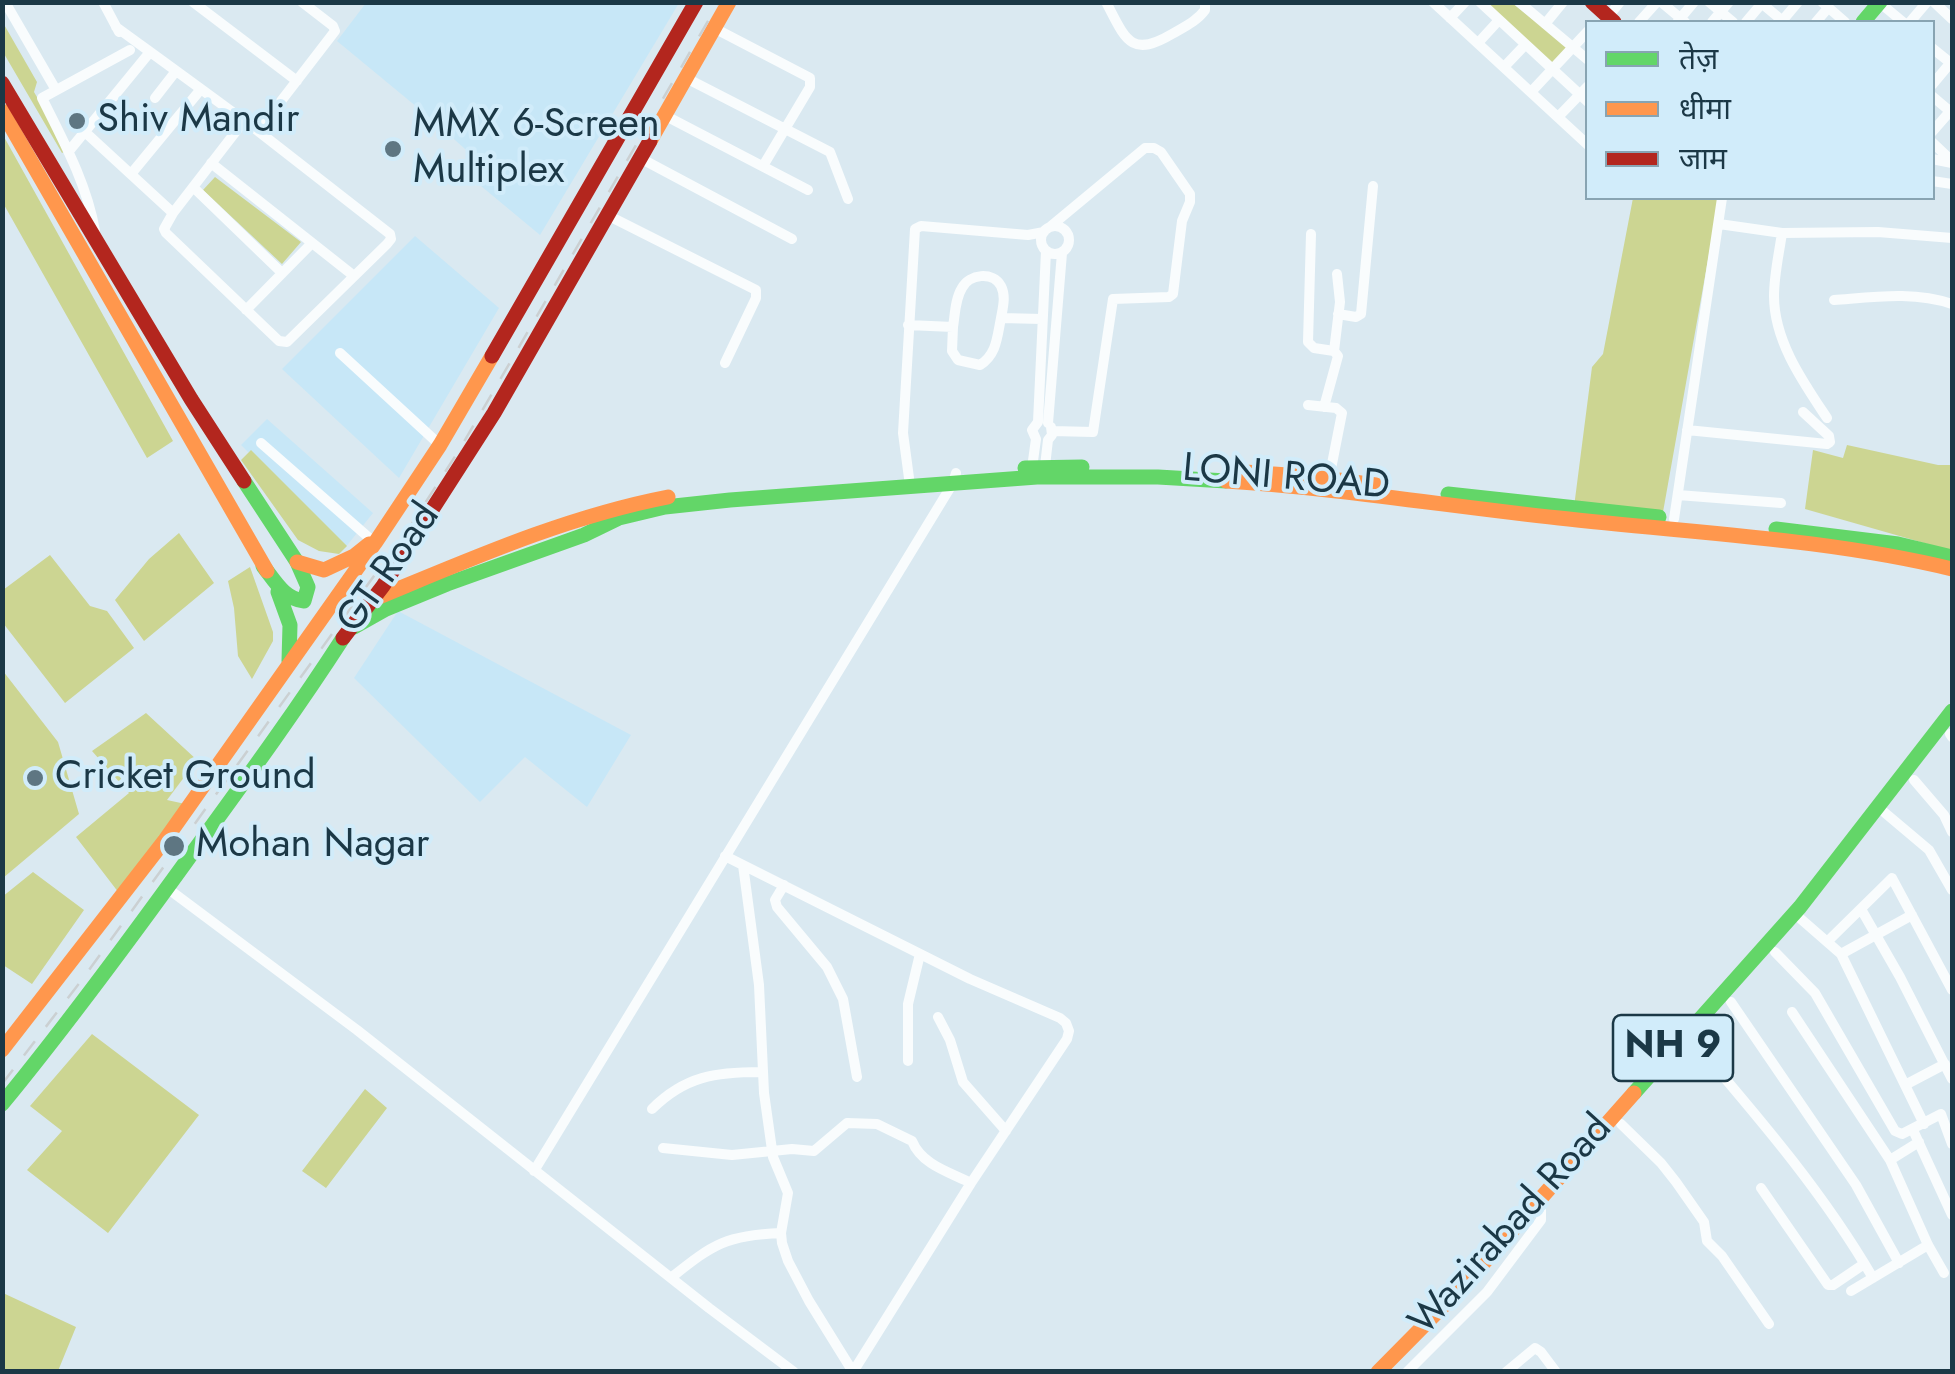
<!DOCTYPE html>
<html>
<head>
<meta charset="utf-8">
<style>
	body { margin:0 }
	#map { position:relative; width:1955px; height:1374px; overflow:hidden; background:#dae9f1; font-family:Jost,"Noto Sans Devanagari",sans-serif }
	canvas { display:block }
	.frame { position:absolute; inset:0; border:5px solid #1b3846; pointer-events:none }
	.legend { position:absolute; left:1585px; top:20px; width:350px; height:180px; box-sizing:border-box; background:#d1ecfa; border:2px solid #88a4b2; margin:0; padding:12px 18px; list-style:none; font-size:30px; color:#1b3846 }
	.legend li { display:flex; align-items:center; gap:20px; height:50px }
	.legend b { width:50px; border:2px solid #88a4b2 }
</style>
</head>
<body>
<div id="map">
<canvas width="1955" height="1374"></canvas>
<div class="frame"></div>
<ul class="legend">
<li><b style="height:12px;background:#63d668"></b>तेज़</li>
<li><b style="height:12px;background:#ff974d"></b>धीमा</li>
<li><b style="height:12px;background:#b3261e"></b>जाम</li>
</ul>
</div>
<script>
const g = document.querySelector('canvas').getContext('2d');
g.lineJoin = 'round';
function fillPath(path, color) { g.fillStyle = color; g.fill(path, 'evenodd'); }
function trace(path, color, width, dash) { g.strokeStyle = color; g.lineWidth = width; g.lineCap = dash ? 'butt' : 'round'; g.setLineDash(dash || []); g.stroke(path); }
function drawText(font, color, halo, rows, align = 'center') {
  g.font = font + ' Jost,sans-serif'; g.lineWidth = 8; g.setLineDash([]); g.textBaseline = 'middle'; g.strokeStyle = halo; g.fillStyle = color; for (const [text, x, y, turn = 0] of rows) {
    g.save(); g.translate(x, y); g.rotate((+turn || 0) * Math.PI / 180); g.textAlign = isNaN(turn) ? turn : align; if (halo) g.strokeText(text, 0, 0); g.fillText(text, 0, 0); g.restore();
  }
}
const built = new Path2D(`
	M366,3V2L679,3L540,235L481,186L491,172L429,117L337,41Z
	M415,236L499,308L399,478L282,369Z
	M267,419L373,513L345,548L241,445Z
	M398,611L631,735L587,807L525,757L480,802L354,678Z`);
const green = new Path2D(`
	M1483,3H1512L1568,47L1551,66Z
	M2,21L37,82L34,92L63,141L66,151L62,153L3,52Z
	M3,135L173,441L147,458L3,203Z
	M215,177L301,242L282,264L203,190Z
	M1633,198H1719L1663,512L1574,507L1592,367L1603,354Z
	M1847,445L1938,465H1952V551L1805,509L1813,450L1843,458Z
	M251,450L347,546L339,554L319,551L298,540L241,460Z
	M179,533L214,583L144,641L115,600L149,559Z
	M50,555L90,606L107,611L134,648L65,703L3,623V590Z
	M250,567L273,632V641L252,679L238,656L234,608L228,581Z
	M3,671L58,742L79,814L3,878Z
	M146,713L197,760L167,800L190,805L122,897L76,837L129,793L92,751Z
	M33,872L84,910L32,984L3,965L2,897Z
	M92,1034L199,1115L108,1233L27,1170L62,1131L30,1106Z
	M365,1089L387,1108L326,1188L302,1171Z
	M3,1293L76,1327L58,1371H3Z`);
const street = new Path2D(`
	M5,2L56,90
	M103,2L119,32
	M193,2L297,81
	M1106,2C1125,38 1130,59 1172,34C1184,27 1197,21 1205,10V2
	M1433,2L1588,145
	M1480,2L1588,102
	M1519,2L1588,60
	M1661,2L1685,22
	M1709,2L1733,22
	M1760,2L1784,22
	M1822,2L1845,22
	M1934,2L1952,19
	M1880,3L1903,22
	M1608,17L1620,2
	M1450,18L1465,2
	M1678,21L1694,2
	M1782,21L1798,2
	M1639,22L1657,2
	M1712,22L1729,2
	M1746,22L1763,2
	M1816,22L1828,8
	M1910,22L1927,2
	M1545,24L1563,2
	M116,27C164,62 211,96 258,131L390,234L391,239L387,244L287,342L279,341L166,233L164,229L173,213L244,121
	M714,28L810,78V87L763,166
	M1478,43L1499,20
	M1932,48L1952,64
	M1504,67L1525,45
	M686,78L830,152L848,199
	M1932,85L1952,61
	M1531,92L1588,31
	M1932,96L1952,113
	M155,98L176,71
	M664,115L808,190
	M1558,117L1588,86
	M258,131L335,31L333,26L302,2
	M85,132L173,213
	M1932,132L1952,109
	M1932,142L1952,161
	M69,151L150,52
	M640,158L792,239
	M1932,159L1952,163
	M211,163L354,276
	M131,174L201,89
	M1932,181L1952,184
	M193,187L282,273
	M607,215L756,290V298L725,363
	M1719,224L1782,233L1878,232L1952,238
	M1041 240a14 14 0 1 1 28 0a14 14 0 1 1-28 0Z
	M1051,226L1145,148H1154L1161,152L1190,194V202L1182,221L1173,294L1169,297L1113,299L1093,432L1052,431
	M95,231C87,184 63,140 42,98L130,50
	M1782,233C1779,254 1774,275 1774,296C1774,341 1803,382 1827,418
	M1311,234L1308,342L1314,348L1334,351L1338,356L1324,407
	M1834,300C1874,297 1914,291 1952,304
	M246,310L312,243
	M1338,314L1356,317L1361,314L1373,186
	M908,325L953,327L952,351L958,360L980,365C997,354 997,337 1001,318L1042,319
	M953,327C955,315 955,299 962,288C969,274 993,271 1001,286C1006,296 1003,307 1001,318
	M1334,351L1340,302L1337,274
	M340,353L440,445
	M1308,405L1336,408L1342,413L1329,479
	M1048,423L1062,253
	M1687,430L1827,444L1830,442L1829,436L1803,412
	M261,443L375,543
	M1045,466L1048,440L1052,435L1051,427
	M1032,468L1036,439L1032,430L1038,422L1046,251
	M909,478L903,433L915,229L921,226L1028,235L1044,232
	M1678,495L1781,503
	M1674,519L1722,198
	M1950,734L1952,737
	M1914,780L1944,815L1952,832
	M1878,807L1929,850L1952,890
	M725,856L970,979L1060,1018L1066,1023L1069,1031L1067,1039L971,1183L853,1372
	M743,865L759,985L764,1093L773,1157L788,1193L781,1233L782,1243L788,1261L809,1301L853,1372
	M784,885L775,900L777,907L827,967L843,999L857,1077
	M167,888L357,1030L709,1308L794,1372
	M1861,909L1900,977L1952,1079
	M1794,913L1841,954L1924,1124
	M1828,941L1892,878L1952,990
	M1775,952L1815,993L1895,1131L1902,1134L1941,1114L1952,1144
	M1841,954L1912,915
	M1731,1002L1856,1185L1899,1263
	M1792,1012L1890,1160L1928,1245L1944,1273
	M938,1017L950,1040L963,1082L1006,1131
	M1695,1043C1759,1118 1823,1192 1873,1278
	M908,1061V1004L920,954
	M1905,1085L1945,1064
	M652,1109C685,1076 716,1072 761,1072
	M1621,1124L1661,1163L1676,1182L1704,1222L1707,1241L1722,1256L1769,1324
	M1913,1130L1952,1215
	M663,1148L732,1155L792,1149L814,1151L847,1123L877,1124L912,1141C922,1165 949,1172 971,1183
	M1890,1160L1919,1142
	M534,1171L953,483L956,473
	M1761,1188L1828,1285H1833L1864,1264
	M672,1277C713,1244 727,1235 781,1233
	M1851,1291L1928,1245
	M1407,1372L1487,1292L1541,1220V1210
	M1506,1372L1535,1348L1541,1352L1556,1372`);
const fast = new Path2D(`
	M1863,22L1880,2
	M1025,468L1082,467
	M244,481L297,562L308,587L304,601C284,599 275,581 263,566
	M1448,494L1659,517
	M1776,529L1898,544L1952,557
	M278,592L290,625L289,661
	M354,627L386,609L447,584L584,535L619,518L665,507L730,500L1037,477H1158L1226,481
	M1634,1093L1800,907L1952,711
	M2,1104C67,1025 128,942 188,859C241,786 294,714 343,638`);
const slow = new Path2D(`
	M2,111L267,571
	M650,141L729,2
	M1245,472L1316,477L1376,485
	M1226,481C1338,488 1448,506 1559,518C1690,533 1824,538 1952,569
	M297,562L324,570L354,556L369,544
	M374,599C471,559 565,517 668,497
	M2,1050L165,840L375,543L440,445L492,356
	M1378,1372L1464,1285L1634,1093`);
const jam = new Path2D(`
	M1592,2L1614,22
	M2,83L191,399L244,481
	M492,356L696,2
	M343,638L383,586L494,413L650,141`);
const rail = new Path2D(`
	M2,1084L81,981L413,522L461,447L719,2`);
const markers = [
	[77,121,10,"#5e7682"],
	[393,149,10,"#5e7682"],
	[35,778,10,"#5e7682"],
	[174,846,12,"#5e7682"]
];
const shields = [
	[1673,1048,120]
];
const shieldNames = [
	["NH 9",1673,1048]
];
const poiNames = [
	["Shiv Mandir",97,121],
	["MMX 6-Screen",413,126],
	["Multiplex",413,172],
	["Cricket Ground",55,778],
	["Mohan Nagar",196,846]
];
const streetNames = [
	["LONI ROAD",1286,479,5],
	["GT Road",390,569,-55],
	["Wazirabad Road",1512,1226,-48]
];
fillPath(built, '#c7e7f7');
fillPath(green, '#ccd592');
trace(street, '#f9fcfd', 10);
trace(fast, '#63d668', 15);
trace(slow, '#ff974d', 15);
trace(jam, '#b3261e', 15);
trace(rail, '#cbd0d2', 2.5, [18, 18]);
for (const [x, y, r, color] of markers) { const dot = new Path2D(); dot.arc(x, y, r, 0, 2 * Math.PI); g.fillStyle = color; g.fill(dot); trace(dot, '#d1ecfa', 4); }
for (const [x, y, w] of shields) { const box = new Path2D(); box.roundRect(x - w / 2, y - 33, w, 66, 8); g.fillStyle = '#d1ecfa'; g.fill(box); trace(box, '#1b3846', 2.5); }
drawText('bold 38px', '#1b3846', null, shieldNames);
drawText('40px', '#1b3846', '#d1ecfa', poiNames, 'left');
drawText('40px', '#1b3846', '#d1ecfa', streetNames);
</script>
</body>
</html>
